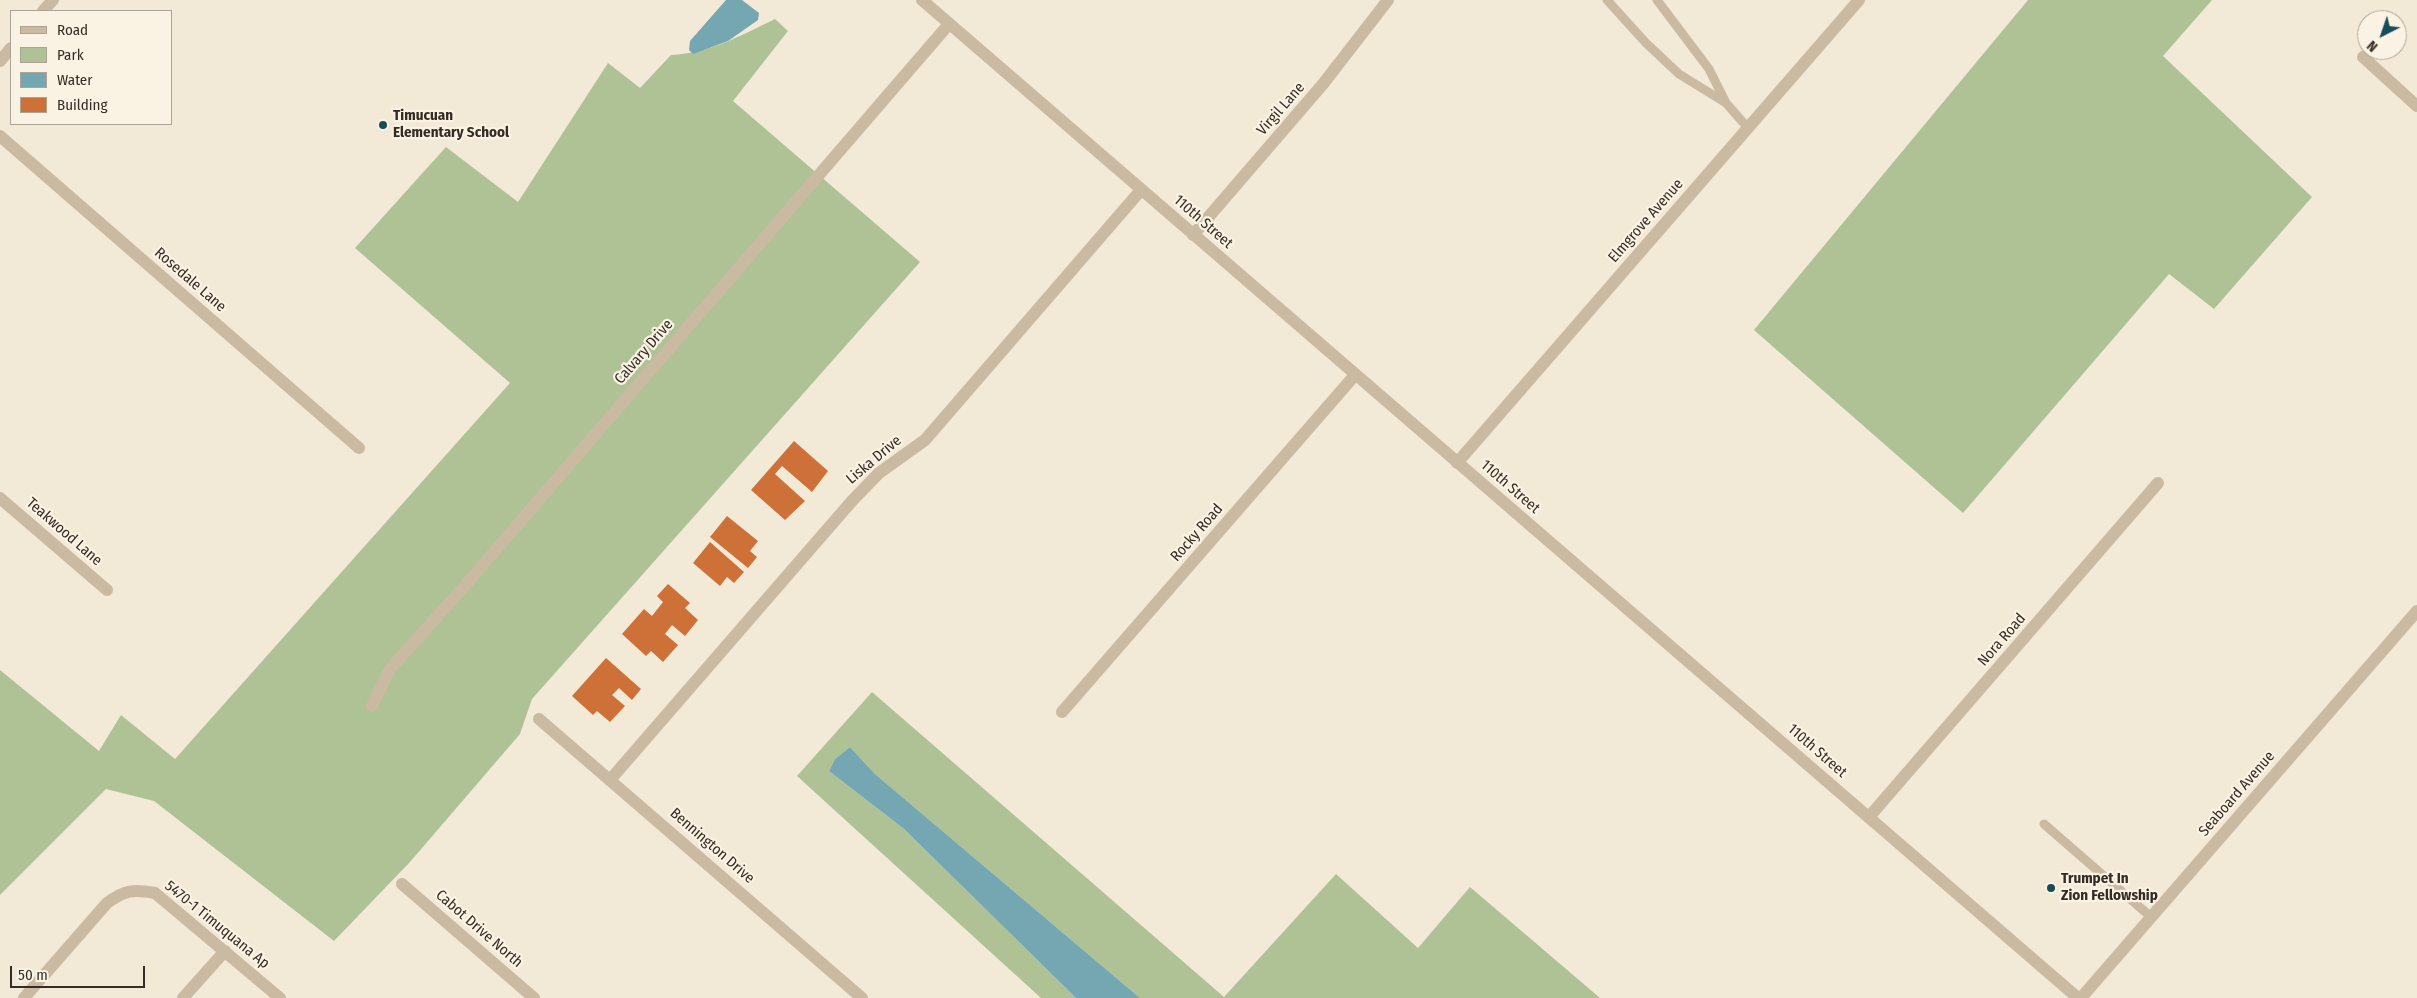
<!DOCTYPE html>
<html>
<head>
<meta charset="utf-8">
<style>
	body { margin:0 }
	#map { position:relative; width:2417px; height:998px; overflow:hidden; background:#f3e9d7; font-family:"Fira Sans Condensed",sans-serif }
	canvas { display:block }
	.legend { position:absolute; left:10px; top:10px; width:162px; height:115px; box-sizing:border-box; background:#faf3e3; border:1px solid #aba397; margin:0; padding:6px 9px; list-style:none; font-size:15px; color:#352c25 }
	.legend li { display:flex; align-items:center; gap:10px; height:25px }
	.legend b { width:25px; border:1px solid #aba397 }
	.north { position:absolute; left:2357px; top:10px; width:50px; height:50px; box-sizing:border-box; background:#faf3e3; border:1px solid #aba397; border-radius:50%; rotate:221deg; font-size:14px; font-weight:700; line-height:20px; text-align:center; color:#352c25 }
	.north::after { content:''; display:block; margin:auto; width:18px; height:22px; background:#184c59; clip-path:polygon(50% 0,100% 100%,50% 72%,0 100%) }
	.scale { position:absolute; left:10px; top:966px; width:135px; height:22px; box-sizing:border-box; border:2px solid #352c25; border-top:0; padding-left:6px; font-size:15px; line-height:18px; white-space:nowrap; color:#352c25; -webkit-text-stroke:4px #faf3e3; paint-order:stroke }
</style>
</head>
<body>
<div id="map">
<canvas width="2417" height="998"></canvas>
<ul class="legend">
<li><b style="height:6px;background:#cbbaa2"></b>Road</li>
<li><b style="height:14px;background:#aec296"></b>Park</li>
<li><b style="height:14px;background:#74a7b1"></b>Water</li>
<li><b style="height:14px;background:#ce7139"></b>Building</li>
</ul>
<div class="north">N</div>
<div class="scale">50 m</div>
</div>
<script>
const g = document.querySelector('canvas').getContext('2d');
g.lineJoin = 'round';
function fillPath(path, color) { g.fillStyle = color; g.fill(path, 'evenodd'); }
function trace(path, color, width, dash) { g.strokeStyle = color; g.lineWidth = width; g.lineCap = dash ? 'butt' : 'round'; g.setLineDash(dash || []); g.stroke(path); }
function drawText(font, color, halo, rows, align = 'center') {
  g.font = font + ' "Fira Sans Condensed",sans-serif'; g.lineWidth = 4.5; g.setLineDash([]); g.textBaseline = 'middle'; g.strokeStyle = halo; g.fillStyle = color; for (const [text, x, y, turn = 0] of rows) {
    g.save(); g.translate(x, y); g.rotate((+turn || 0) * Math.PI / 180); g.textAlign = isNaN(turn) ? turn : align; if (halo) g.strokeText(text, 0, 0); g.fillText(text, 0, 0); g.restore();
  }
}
const green = new Path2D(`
	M2028,0H2212L2163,56L2312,197L2214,309L2169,274L1963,513L1754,330Z
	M775,19L788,31L733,101L920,262L532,699L520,734L410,862L334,941L154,801L106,789L0,895V670L99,751L121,715L175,759L510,383L355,248L446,147L518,202L608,63L640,88L671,55C710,53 740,36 775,19Z
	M872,692L1224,997L1336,874L1418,948L1470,887L1600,998H1140L875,774L850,747L835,759L829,771L904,829L1076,998H1041L797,776Z`);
const water = new Path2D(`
	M726,0H742L759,13L758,20L728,41L693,54L689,50L690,41Z
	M850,747L875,774L1140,998H1076L904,829L829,771L835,759Z`);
const building = new Path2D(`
	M794,441L828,471L812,492L782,466L775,474L805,501L785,520L751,490Z
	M727,516L758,541L750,551L757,557L748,568L710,537Z
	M710,542L744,572L734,583L727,577L720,586L693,563Z
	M668,584L690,603L685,608L698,620L685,636L672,625L665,634L678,645L663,662L651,651L646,656L622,634L644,609L652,616L663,602L657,596Z
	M606,658L641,689L632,700L619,688L612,695L625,706L610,722L597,711L593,715L572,696Z`);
const service = new Path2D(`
	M1607,0L1646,43L1679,74L1726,103
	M1657,0L1709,69L1726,103L1748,128
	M2044,824L2151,917`);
const minor = new Path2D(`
	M922,0L2078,998
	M2363,57L2417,106
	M0,136L359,448
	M1193,235L1323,84L1388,0
	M1457,463L1859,0
	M0,498L107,590
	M372,706L390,669L462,589L949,24
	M1062,712L1355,375
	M539,719L862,998
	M610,780L851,502L879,473L925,440L1141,190
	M1869,817L2158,483
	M402,884L534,998
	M24,998L107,903C125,890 133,889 155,893L280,998
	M183,998L225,951`);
const tertiary = new Path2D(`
	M43,11L53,0
	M0,61L11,48
	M2081,998L2417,611`);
const markers = [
	[383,125,5,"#184c59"],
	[2051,888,5,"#184c59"]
];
const streetNames = [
	["Virgil Lane",1281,109,-49],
	["Elmgrove Avenue",1646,221,-49],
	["110th Street",1203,222,41],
	["Rosedale Lane",190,280,41],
	["Calvary Drive",644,352,-49],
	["Liska Drive",874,460,-40],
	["110th Street",1510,487,41],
	["Teakwood Lane",64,532,41],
	["Rocky Road",1197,533,-49],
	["Nora Road",2002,640,-49],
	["110th Street",1817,751,41],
	["Seaboard Avenue",2237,794,-49],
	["Bennington Drive",712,846,41],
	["5470-1 Timuquana Ap",217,925,39],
	["Cabot Drive North",479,929,41]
];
const poiNames = [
	["Timucuan",393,116],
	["Elementary School",393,133],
	["Trumpet In",2061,879],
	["Zion Fellowship",2061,896]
];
fillPath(green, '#aec296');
fillPath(water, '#74a7b1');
fillPath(building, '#ce7139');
trace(service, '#cbbaa2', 9);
trace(minor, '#cbbaa2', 12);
trace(tertiary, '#cbbaa2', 12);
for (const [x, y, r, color] of markers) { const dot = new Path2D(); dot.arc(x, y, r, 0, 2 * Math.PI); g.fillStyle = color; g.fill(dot); trace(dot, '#faf3e3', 2); }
drawText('15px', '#352c25', '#faf3e3', streetNames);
drawText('bold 15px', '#352c25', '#faf3e3', poiNames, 'left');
</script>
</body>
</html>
